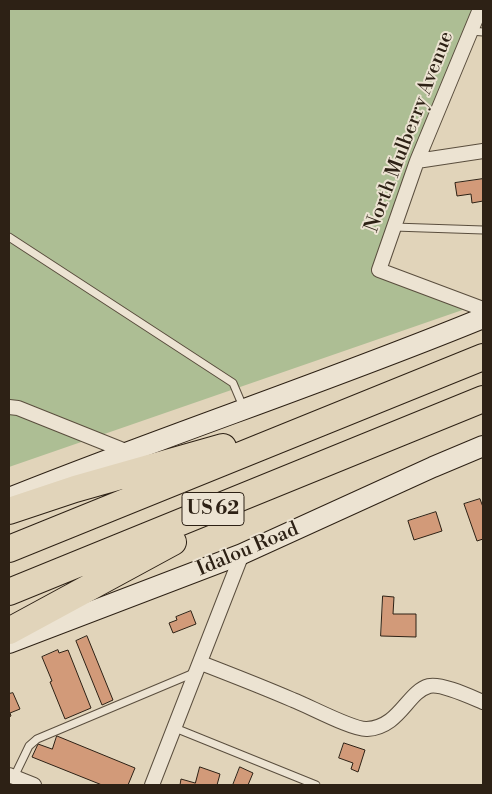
<!DOCTYPE html>
<html>
<head>
<meta charset="utf-8">
<style>
	body { margin:0 }
	#map { position:relative; width:492px; height:794px; overflow:hidden; background:#e1d4ba; font-family:"Libre Bodoni",serif }
	canvas { display:block }
	.frame { position:absolute; inset:0; border:10px solid #2d2115; pointer-events:none }
</style>
</head>
<body>
<div id="map">
<canvas width="492" height="794"></canvas>
<div class="frame"></div>
</div>
<script>
const g = document.querySelector('canvas').getContext('2d');
g.lineJoin = 'round';
function fillPath(path, color) { g.fillStyle = color; g.fill(path, 'evenodd'); }
function trace(path, color, width, dash) { g.strokeStyle = color; g.lineWidth = width; g.lineCap = dash ? 'butt' : 'round'; g.setLineDash(dash || []); g.stroke(path); }
function drawText(font, color, halo, rows, align = 'center') {
  g.font = font + ' "Libre Bodoni",serif'; g.lineWidth = 4; g.setLineDash([]); g.textBaseline = 'middle'; g.strokeStyle = halo; g.fillStyle = color; for (const [text, x, y, turn = 0] of rows) {
    g.save(); g.translate(x, y); g.rotate((+turn || 0) * Math.PI / 180); g.textAlign = isNaN(turn) ? turn : align; if (halo) g.strokeText(text, 0, 0); g.fillText(text, 0, 0); g.restore();
  }
}
const green = new Path2D(`
	M9,9H474L379,270L474,306L9,467Z`);
const building = new Path2D(`
	M483,179V201L472,203L471,194L457,196L455,183Z
	M480,499L483,507V539L477,541L464,504Z
	M436,512L442,531L414,540L408,521Z
	M383,596L394,597L393,614H416V637L381,636Z
	M191,611L196,624L173,633L169,623L177,620L176,617Z
	M87,636L113,700L102,705L76,641Z
	M58,650L59,653L68,650L91,708L65,719L50,682L52,681L42,657Z
	M13,693L20,709L10,713L11,716L9,717V694Z
	M57,736L135,768L128,785H102L32,757L38,744L52,749Z
	M344,743L365,750L358,772L351,769L353,763L339,758Z
	M200,767L220,774L217,785H180L181,779L195,783Z
	M240,767L253,773L248,785H233Z`);
const lane = new Path2D(`
	M471,31L483,32
	M394,227L483,230
	M9,237L233,383L244,409
	M175,728L316,785
	M14,777L29,746L37,739L194,673`);
const street = new Path2D(`
	M480,9L417,161L379,270L483,309
	M417,161L483,151
	M9,407L18,408L128,452
	M201,663C232,675 263,687 293,700C309,706 353,730 367,729C400,727 407,692 429,686C441,683 471,697 483,702
	M9,775L34,785
	M152,785L242,554`);
const secondary = new Path2D(`
	M9,498C166,435 327,382 483,318
	M9,643L242,554L433,467L483,446`);
const highway = new Path2D(`
	M9,511L75,489L223,447
	M9,549L483,357
	M9,592L483,399
	M9,631L173,542`);
const shields = [
	[213,509,62]
];
const shieldNames = [
	["US 62",213,509]
];
const streetNames = [
	["North Mulberry Avenue",410,132,-69],
	["Idalou Road",248,550,-23]
];
fillPath(green, '#adbe94');
fillPath(building, '#d29a79');
trace(building, '#2d2115', 1);
trace(lane, '#5a4e3e', 9);
trace(street, '#5a4e3e', 16);
trace(secondary, '#2d2115', 22);
trace(highway, '#2d2115', 28);
trace(lane, '#ece3d2', 7);
trace(street, '#ece3d2', 14);
trace(secondary, '#ece3d2', 20);
trace(highway, '#e1d4ba', 26);
for (const [x, y, w] of shields) { const box = new Path2D(); box.roundRect(x - w / 2, y - 16.5, w, 33, 4); g.fillStyle = '#ece3d2'; g.fill(box); trace(box, '#2d2115', 1); }
drawText('bold 19px', '#2d2115', null, shieldNames);
drawText('20px', '#2d2115', '#ece3d2', streetNames);
</script>
</body>
</html>
